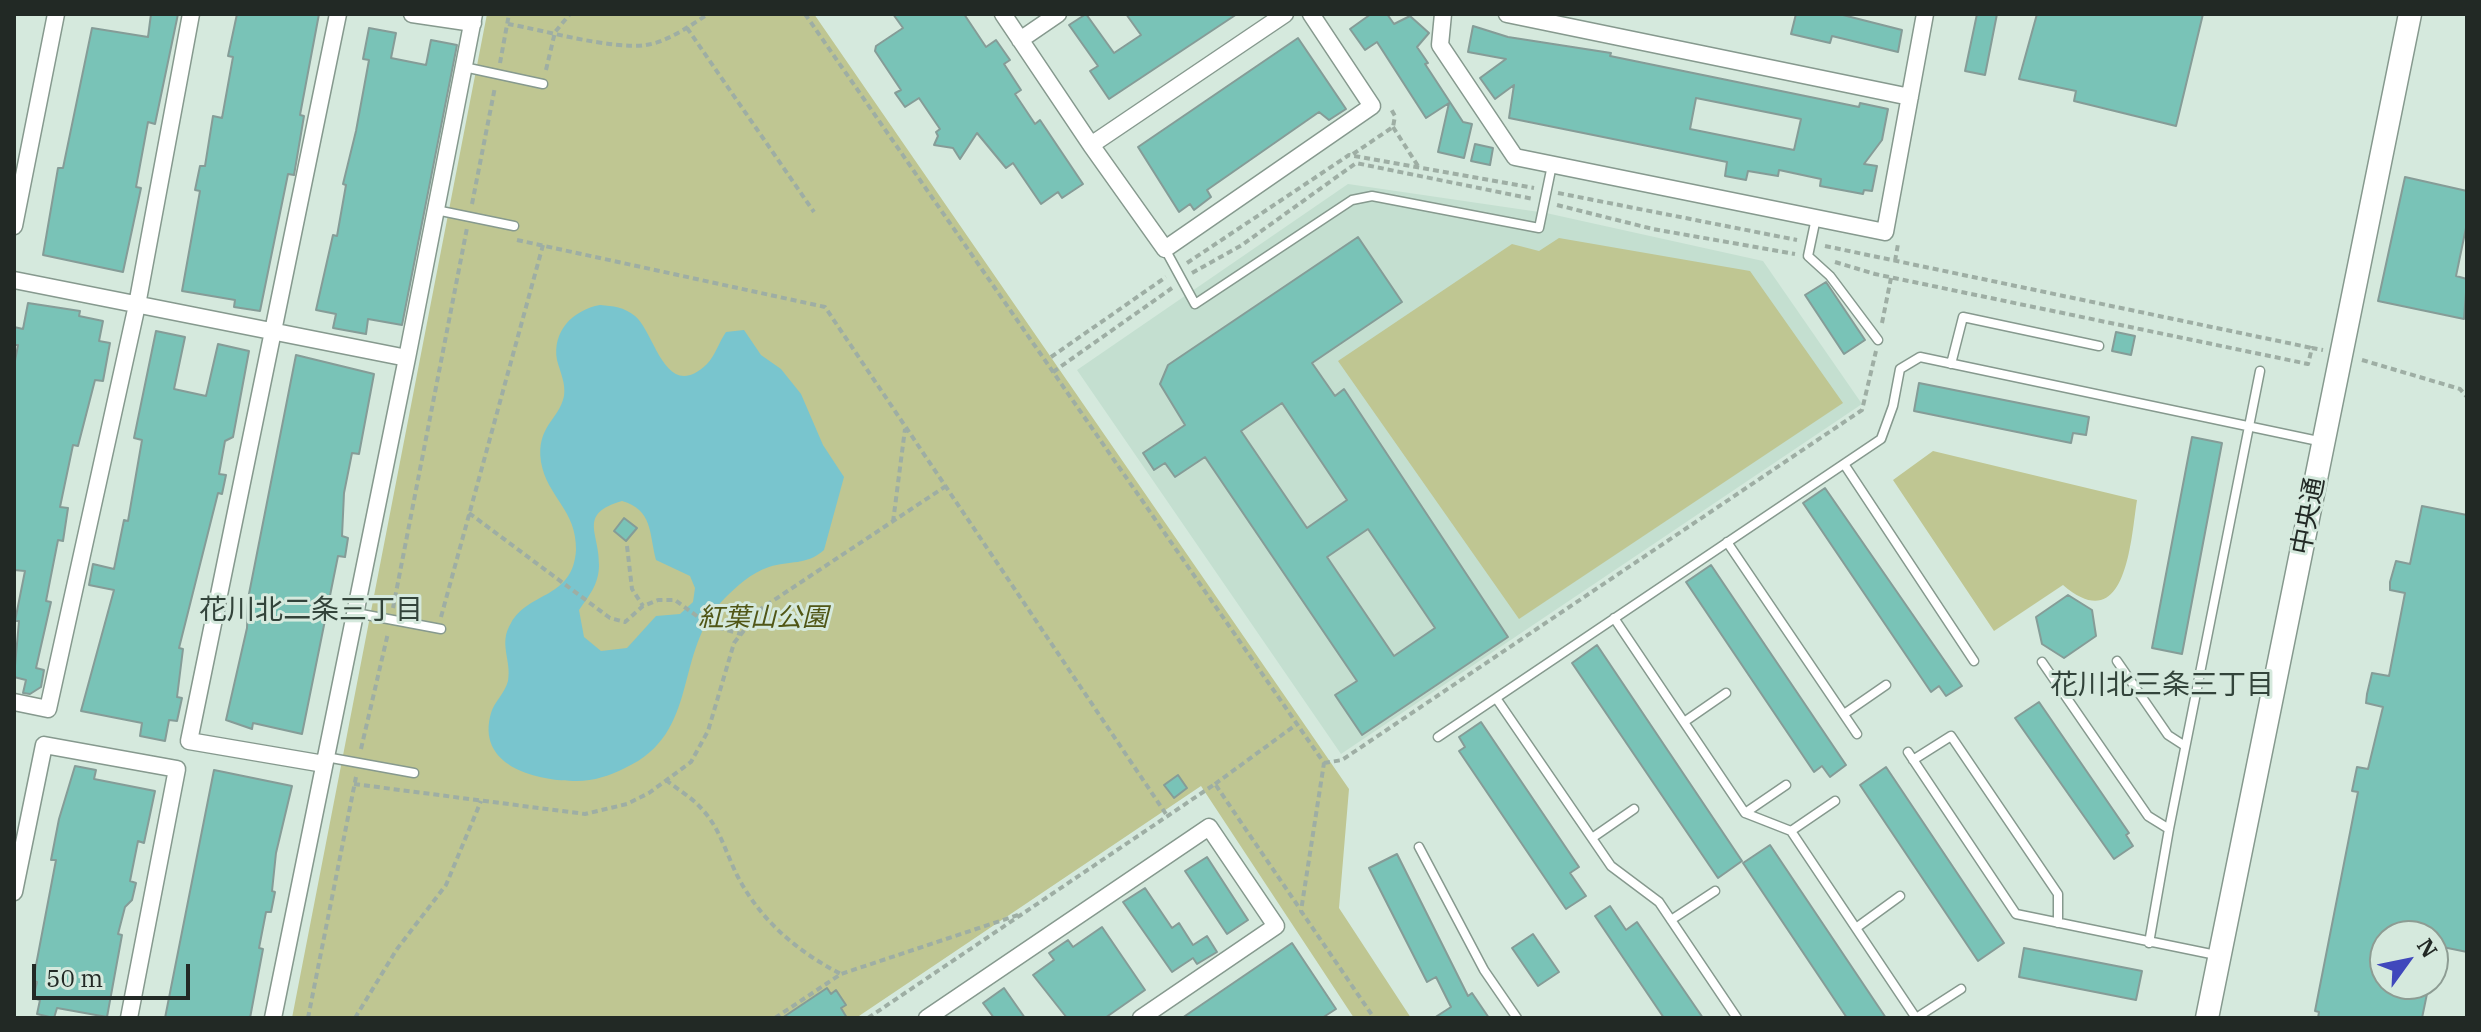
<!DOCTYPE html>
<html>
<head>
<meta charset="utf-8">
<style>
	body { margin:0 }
	#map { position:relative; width:2481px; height:1032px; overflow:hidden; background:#d5e9dd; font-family:"IBM Plex Serif",serif }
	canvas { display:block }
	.frame { position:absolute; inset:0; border:16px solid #222925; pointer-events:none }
	.north { position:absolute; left:2369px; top:920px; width:80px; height:80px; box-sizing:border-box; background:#d5e9dd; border:2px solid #8d9c93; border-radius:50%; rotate:57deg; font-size:22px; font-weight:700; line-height:32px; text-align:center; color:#222925 }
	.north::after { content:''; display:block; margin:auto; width:28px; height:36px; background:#4048bc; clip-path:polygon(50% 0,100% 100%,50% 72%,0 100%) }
	.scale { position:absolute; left:32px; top:964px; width:158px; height:36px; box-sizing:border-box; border:4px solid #222925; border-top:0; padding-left:10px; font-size:24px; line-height:28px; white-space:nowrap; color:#222925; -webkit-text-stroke:6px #d5e9dd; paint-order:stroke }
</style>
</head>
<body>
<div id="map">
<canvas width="2481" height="1032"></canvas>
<div class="frame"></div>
<div class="north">N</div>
<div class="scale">50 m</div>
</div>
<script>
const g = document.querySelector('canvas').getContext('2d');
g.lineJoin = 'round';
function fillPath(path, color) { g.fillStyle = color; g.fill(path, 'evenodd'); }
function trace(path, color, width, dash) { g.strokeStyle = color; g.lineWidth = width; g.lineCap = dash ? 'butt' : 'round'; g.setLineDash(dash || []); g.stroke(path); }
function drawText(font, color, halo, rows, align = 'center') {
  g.font = font + ' "IBM Plex Serif","Noto Sans JP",serif'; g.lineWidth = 6; g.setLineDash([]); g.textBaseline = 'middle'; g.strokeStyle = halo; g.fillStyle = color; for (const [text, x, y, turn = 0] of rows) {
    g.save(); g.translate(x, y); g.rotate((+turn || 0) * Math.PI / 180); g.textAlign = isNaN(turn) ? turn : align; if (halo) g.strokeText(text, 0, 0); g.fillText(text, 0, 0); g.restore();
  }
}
const built = new Path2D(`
	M1348,184L1546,213L1763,261L1862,404L1341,754L1077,370Z`);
const green = new Path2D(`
	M487,14H814L1349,789L1339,908L1411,1018H1354L1201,786L856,1018H292Z
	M1559,238L1750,271L1843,403L1519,619L1338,361L1512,244L1539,251Z
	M1933,451L2137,500C2131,537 2127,640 2063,585L1994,631L1893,480Z`);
const water = new Path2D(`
	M600,305C613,306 624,307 635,316C655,332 665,404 707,364C715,356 719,342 726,332L744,330L761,355L781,369L801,394L823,445L844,477L824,550C806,566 790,560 769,567C751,573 737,586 725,598C672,651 702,733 625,768C609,776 591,782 573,781C533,780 476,765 491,713C494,702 505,693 508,681C512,660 498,644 511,623C529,591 573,599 576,550C577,510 547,497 541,462C536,426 559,420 564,396C566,383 560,372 557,360C552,331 573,310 600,305ZM622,501C653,510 649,533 656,560L690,576L695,588L693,602L680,614L656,616L627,648L601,651L584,637L579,610C589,596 599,584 599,565C600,533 577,514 622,501Z`);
const building = new Path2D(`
	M151,14H178L155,124L148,122L136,187L141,188L123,272L43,255L58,168H63L92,28L148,37Z
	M237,14H319L300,115L304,116L294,175L288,174L260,311L234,307L235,300L182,291L200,191L195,190L200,166H205L213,116L222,118L233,57L228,56Z
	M893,14H964L986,47L996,40L1010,60L1004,64L1021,90L1015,94L1035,124L1040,120L1083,184L1062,198L1058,192L1041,204L1013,163L1006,168L977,133L960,159L953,148L934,145L938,136L936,132L940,129L919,98L905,107L895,93L901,90L875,51L876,46L903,28Z
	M1086,14L1114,53L1141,35L1126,14H1237L1109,99L1090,71L1098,66L1069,25Z
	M1371,14H1387L1394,24L1410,16L1429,33L1417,47L1428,63L1425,64L1463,122L1472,124L1464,158L1438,152L1449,103L1426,118L1377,42L1365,50L1350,29Z
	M1796,14H1839L1902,30L1898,52L1832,36L1830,43L1791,34Z
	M1977,14H1997L1985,75L1965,71Z
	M2037,14H2203L2176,126L2074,101L2076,91L2019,79Z
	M1473,26L1508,37L1611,53L1610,56L1859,107L1860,103L1888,109L1882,140L1864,164L1877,166L1872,191L1864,190L1863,194L1820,186L1821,179L1779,170L1778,176L1748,171L1746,180L1725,176L1727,162L1509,118L1514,85L1495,99L1480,78L1506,59L1468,52ZM1696,98L1801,119L1794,150L1690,129Z
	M369,28L396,33L391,58L426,65L431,40L457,45L402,325L368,319L366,334L333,328L336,314L316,310L333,235L337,236L346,185L343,184L356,131L369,60L363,59Z
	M1298,38L1346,109L1329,120L1319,112L1207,190L1211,197L1194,210L1190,204L1179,212L1138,147Z
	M1475,144L1493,148L1490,165L1471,161Z
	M2405,177L2467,191V223L2456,276L2467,279L2464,319L2378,301Z
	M1358,237L1402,302L1312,363L1335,396L1344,389L1508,637L1362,735L1335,695L1357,681L1205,457L1175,477L1165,463L1154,470L1143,453L1185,425L1160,384L1168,365ZM1282,403L1347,500L1307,528L1241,431ZM1368,529L1435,628L1394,656L1327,557Z
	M1826,282L1865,340L1844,354L1805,295Z
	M28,303L80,311L79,316L103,321L99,341L110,343L103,381L95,380L78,446L73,445L60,507L68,508L63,541L58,540L46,601L51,602L36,668L44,670L41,687L30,694L23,693L26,680L14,677L19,621H15L25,571L14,570V366L18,345H14V327L23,329Z
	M156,331L185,337L174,389L206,396L218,344L249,351L233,437L225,441L219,474L226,475L222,494L218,493L179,648L183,649L177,697L182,698L177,721L169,720L165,741L140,736L142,723L81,711L114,590L89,585L93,564L114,569L124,520L128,521L142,440L134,438Z
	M2116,332L2135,336L2131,355L2112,351Z
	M296,355L374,374L359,454L352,453L344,493L342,536L348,538L345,557L338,556L302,734L253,723L252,729L226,720L247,628L248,599Z
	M1919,383L2089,417L2086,435L2073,433L2071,443L1914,411Z
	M2192,437L2222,443L2182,654L2152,648Z
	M1825,488L1962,686L1946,696L1939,686L1931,692L1803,503Z
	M2422,506L2467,515V952L2433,945V936H2385V984H2429L2422,1018H2318L2319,1012L2315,1011L2358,792L2352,791L2357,767L2368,769L2383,707L2366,703L2367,694L2372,673L2389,676L2405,593L2390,590V582L2396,561L2410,564Z
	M624,518L637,528L626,541L614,531Z
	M1711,565L1846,765L1830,777L1822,766L1814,772L1686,582Z
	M2068,595L2092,610L2096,636L2064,658L2042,644L2036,617Z
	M1597,645L1742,861L1718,878L1572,663Z
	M2039,702L2129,833L2126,835L2133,846L2114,859L2015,718Z
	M1481,722L1579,867L1570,873L1586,896L1566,909L1459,751L1465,747L1459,737Z
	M75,766L96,770L94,779L155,791L144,843L138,841L130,881L136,883L132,900L125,907L118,934L122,935L107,1017L57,1008L54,1018L37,1014L40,1000L33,998L37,982L33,981L56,860H51L59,819Z
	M1886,767L2004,943L1978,961L1860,785Z
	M214,770L292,786L276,853L272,891L275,892L271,912H266L259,948L263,949L250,1018H165Z
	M1178,775L1187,788L1174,798L1164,785Z
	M1770,845L1886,1018H1847L1743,863Z
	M1397,854L1468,996L1472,993L1489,1018H1434L1451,1007L1436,977L1427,982L1369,868Z
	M1207,857L1248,920L1227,934L1185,871Z
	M1145,888L1172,928L1179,923L1193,945L1207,936L1217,952L1197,964L1193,958L1172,972L1123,902Z
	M1610,906L1626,930L1637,922L1703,1018H1664L1595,916Z
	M1102,927L1145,990L1105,1018H1067L1033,975L1054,960L1049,953L1068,940L1073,947Z
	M1533,934L1559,972L1538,986L1512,948Z
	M1292,943L1336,1009L1322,1018H1182Z
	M2024,948L2142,971L2136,1000L2019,977Z
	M827,988L831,994L836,990L846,1005L841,1008L847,1018H782Z
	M1004,988L1025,1018H994L983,1003Z`);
const path = new Path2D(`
	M805,14L1324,763L1301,911L1374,1018
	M508,24C543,30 612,50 646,45C667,42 690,26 708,14
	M687,28L814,212
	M500,63L509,14
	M546,70L555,32L570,14
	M1393,127L1418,166
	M1353,154L1393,127L1395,116L1391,109
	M1558,193L1797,240
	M472,204L495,87
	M1557,205L1653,229L1795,254
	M517,240L825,307L1168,817
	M1825,246L2312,348
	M1895,261L1898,244
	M1835,262L1875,274L2308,364L2312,348L2323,350
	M1187,263L1349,155L1534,188
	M1192,273L1242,245L1356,163L1533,199
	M1882,323L1891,278
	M1051,357L1166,277
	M2362,360L2460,389L2467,397
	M1053,372L1172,288
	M469,513L610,618L625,622L643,606L658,600H675L709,625L741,634
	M893,522L905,429
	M627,546L632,589L643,606
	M393,608L467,228
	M441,617L543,245
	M361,749L388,633
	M1324,763L1342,760L1862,410L1876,351
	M666,780C677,789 691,797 700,807C720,827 726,854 738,877C761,921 798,952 841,974
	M354,784L585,814L627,804L649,793L691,762L708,731L734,643L762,608L946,486
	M1215,784L1297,724
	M308,1018L356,777
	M355,1018L397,949L446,885L481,801
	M775,1018L841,974L1018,915
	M868,1018L1215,784L1300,909`);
const service = new Path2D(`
	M464,67L543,84
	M436,210L514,226
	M1816,218L1808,256L1830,276L1878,340
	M1165,249L1195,304L1352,200L1372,196L1539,228L1552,165
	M1951,364L1963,317L2099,346
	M1844,464L1974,661
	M1727,542L1857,734
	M356,613L441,629
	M1614,618L1745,813L1791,831L1916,1018L1961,989
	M2117,661L2168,735L2185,746
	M2042,662L2148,816L2169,829
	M1496,698L1611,866L1659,902L1737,1018
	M1844,714L1886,685
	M1684,722L1726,693
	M1438,737L1881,439L1893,406L1900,369L1920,357L2323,442
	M1908,752L2016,914L2216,955
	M326,757L414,773
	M1913,760L1951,736L2058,894V923
	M1745,813L1786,785
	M1791,831L1835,801
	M1592,838L1634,809
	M1419,847L1484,970L1517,1018
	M1671,920L1715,891
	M1856,928L1900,896
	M2149,943L2169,829L2260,371`);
const minor = new Path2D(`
	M412,14L473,23
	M1003,14L1091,145L1285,14
	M1443,14L1440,45L1515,157L1885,232L1925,14
	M1507,14L1910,97
	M1020,40L1058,14
	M1091,145L1165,249L1372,106L1311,14
	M14,226L56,14
	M14,280L407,358L273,1018
	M407,358L474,14
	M14,702L48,709L137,305L191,14
	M324,764L189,741L338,14
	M14,892L44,745L177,769L129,1018
	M927,1018L1209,827L1276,926L1141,1018`);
const tertiary = new Path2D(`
	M2207,1018L2410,14`);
const streetNames = [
	["中央通",2309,516,-79]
];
const parkNames = [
	["紅葉山公園",763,618]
];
const neighbourhoodNames = [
	["花川北二条三丁目",311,611],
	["花川北三条三丁目",2162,686]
];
fillPath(built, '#c4dfd0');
fillPath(green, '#bfc692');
fillPath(water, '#79c5ce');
fillPath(building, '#79c3b7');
trace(building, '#859c97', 2);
trace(service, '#86998e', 11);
trace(minor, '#86998e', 19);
trace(tertiary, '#86998e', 25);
trace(path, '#9eaea4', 4, [6, 4]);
trace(service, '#fff', 8);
trace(minor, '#fff', 16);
trace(tertiary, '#fff', 22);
drawText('26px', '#222925', '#d5e9dd', streetNames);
drawText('italic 26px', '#505616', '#d5e9dd', parkNames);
drawText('28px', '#33443b', '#d5e9dd', neighbourhoodNames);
</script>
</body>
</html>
